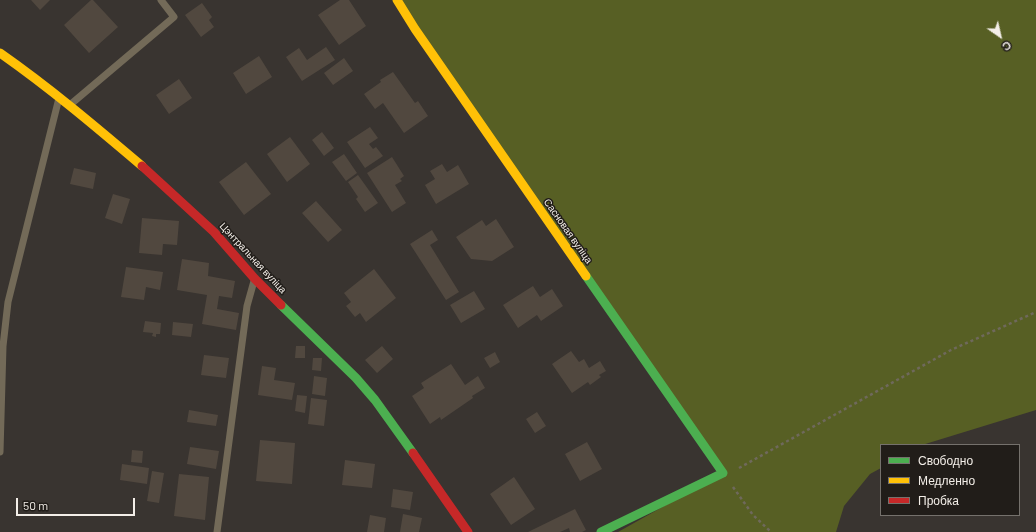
<!DOCTYPE html>
<html>
<head>
<meta charset="utf-8">
<style>
	body { margin:0 }
	#map { position:relative; width:1036px; height:532px; overflow:hidden; background:#393430; font-family:Barlow,sans-serif }
	canvas { display:block }
	.legend { position:absolute; left:880px; top:444px; width:140px; height:72px; box-sizing:border-box; background:#211d19; border:1px solid #75716c; margin:0; padding:5px 7px; list-style:none; font-size:12px; color:#f3eee8 }
	.legend li { display:flex; align-items:center; gap:8px; height:20px }
	.legend b { width:20px; border:1px solid #75716c }
	.north { position:absolute; left:980px; top:16px; width:40px; height:40px; -webkit-text-stroke:3px #211d19; paint-order:stroke; rotate:146deg; font-size:11px; font-weight:700; line-height:16px; text-align:center; color:#f3eee8 }
	.north::after { content:''; display:block; margin:auto; width:14px; height:18px; background:#f3eee8; clip-path:polygon(50% 0,100% 100%,50% 72%,0 100%) }
	.scale { position:absolute; left:16px; top:498px; width:119px; height:18px; box-sizing:border-box; border:2px solid #f3eee8; border-top:0; padding-left:5px; font-size:12px; line-height:14px; white-space:nowrap; color:#f3eee8; -webkit-text-stroke:3px #211d19; paint-order:stroke }
</style>
</head>
<body>
<div id="map">
<canvas width="1036" height="532"></canvas>
<ul class="legend">
<li><b style="height:5px;background:#4caf50"></b>Свободно</li>
<li><b style="height:5px;background:#ffc107"></b>Медленно</li>
<li><b style="height:5px;background:#c62828"></b>Пробка</li>
</ul>
<div class="north">С</div>
<div class="scale">50 m</div>
</div>
<script>
const g = document.querySelector('canvas').getContext('2d');
g.lineJoin = 'round';
function fillPath(path, color) { g.fillStyle = color; g.fill(path, 'evenodd'); }
function trace(path, color, width, dash) { g.strokeStyle = color; g.lineWidth = width; g.lineCap = dash ? 'butt' : 'round'; g.setLineDash(dash || []); g.stroke(path); }
function drawText(font, color, halo, rows, align = 'center') {
  g.font = font + ' Barlow,sans-serif'; g.lineWidth = 3; g.setLineDash([]); g.textBaseline = 'middle'; g.strokeStyle = halo; g.fillStyle = color; for (const [text, x, y, turn = 0] of rows) {
    g.save(); g.translate(x, y); g.rotate((+turn || 0) * Math.PI / 180); g.textAlign = isNaN(turn) ? turn : align; if (halo) g.strokeText(text, 0, 0); g.fillText(text, 0, 0); g.restore();
  }
}
const green = new Path2D(`
	M398,0H1036V410L922,445H881V468L870,474L844,506L836,532H618L723,473Z`);
const building = new Path2D(`
	M31,0H50L40,10Z
	M91,0H93L118,27L89,53L64,25Z
	M340,0H349L366,26L339,45L318,15Z
	M202,3L212,17L209,20L214,27L201,37L185,15Z
	M326,47L335,60L302,81L286,57L299,48L307,60Z
	M259,56L272,77L246,94L233,73Z
	M344,58L353,71L333,85L324,73Z
	M393,72L415,103L418,101L428,116L404,133L383,103L375,109L364,94L381,82L380,80Z
	M179,79L192,98L169,114L156,95Z
	M370,127L378,138L369,144L373,149L376,147L383,156L365,168L347,142Z
	M322,132L334,148L324,156L312,140Z
	M290,137L310,164L287,182L267,154Z
	M344,154L357,173L346,181L332,162Z
	M392,157L404,176L400,179L402,181L395,185L406,203L392,212L367,173Z
	M246,162L271,194L244,215L219,182Z
	M442,164L447,172L458,165L469,184L436,204L425,185L435,179L430,171Z
	M74,168L96,173L93,189L70,184Z
	M358,175L378,203L365,212L356,199L358,197L348,182Z
	M113,194L130,199L122,224L105,218Z
	M316,201L342,230L328,242L302,213Z
	M142,218L179,221L177,245L163,244L162,255L139,253Z
	M496,219L514,247L492,261L471,259L456,237L482,220L486,226Z
	M432,230L438,240L430,245L459,292L446,300L410,244Z
	M182,259L209,263L208,276L235,281L232,298L219,296L217,309L239,313L236,330L202,324L207,295L177,290Z
	M126,267L163,272L160,290L146,287L144,300L121,297Z
	M374,269L396,298L366,322L360,313L355,317L346,306L351,302L344,293Z
	M533,286L540,297L552,289L563,306L541,321L537,315L518,328L503,305Z
	M474,291L485,309L461,323L450,305Z
	M145,321L161,323L160,334H156V337L152,336L153,333L143,332Z
	M173,322L193,324L191,337L172,335Z
	M296,346H305V358H295Z
	M382,346L393,359L377,373L365,360Z
	M571,351L579,362L584,359L589,368L600,361L606,371L599,375L601,377L590,385L588,382L572,393L552,364Z
	M495,352L500,362L490,368L484,358Z
	M204,355L229,358L226,378L201,375Z
	M313,358H322L321,371L312,370Z
	M451,364L465,385L478,376L485,388L472,396L473,398L441,420L440,417L430,424L412,396L424,388L421,383Z
	M262,366L276,368L274,380L295,383L292,400L258,395Z
	M314,376L327,378L325,396L312,394Z
	M297,395L307,396L305,413L295,411Z
	M311,398L327,400L324,426L308,424Z
	M189,410L218,415L216,426L187,422Z
	M537,412L546,426L535,433L526,419Z
	M260,440L295,443L292,484L256,481Z
	M587,442L602,469L580,481L565,454Z
	M190,447L219,451L216,469L187,464Z
	M132,450L143,451L142,463L131,462Z
	M345,460L375,464L372,488L342,485Z
	M122,464L149,468L147,484L120,480Z
	M152,471L164,473L159,503L147,501Z
	M179,474L209,477L205,520L174,516Z
	M514,477L535,509L511,525L490,494Z
	M393,489L413,492L410,510L391,507Z
	M575,509L586,530L582,532H570L569,528L560,532H528Z
	M403,514L422,518L419,532H400Z
	M370,515L386,518L384,532H367Z`);
const path = new Path2D(`
	M739,468L951,350L1036,312
	M733,487L753,515L771,532`);
const lane = new Path2D(`
	M71,104L174,17L161,0
	M0,452L3,346L8,302L59,98
	M217,532L247,306L254,281`);
const fast = new Path2D(`
	M586,276L723,473L601,532
	M281,305L356,378L375,400L413,453`);
const slow = new Path2D(`
	M397,0L415,29L586,276
	M0,53C50,88 96,127 142,166`);
const jam = new Path2D(`
	M142,166L214,232L255,279L281,305
	M413,453L468,532`);
const streetNames = [
	["Сасновая вуліца",568,231,55],
	["Цэнтральная вуліца",253,258,47]
];
fillPath(green, '#575f24');
fillPath(building, '#51483f');
trace(path, '#6f695c', 2.5, [3, 3]);
trace(lane, '#736a58', 7);
trace(fast, '#4caf50', 9);
trace(slow, '#ffc107', 9);
trace(jam, '#c62828', 9);
drawText('10px', '#f3eee8', '#211d19', streetNames);
</script>
</body>
</html>
